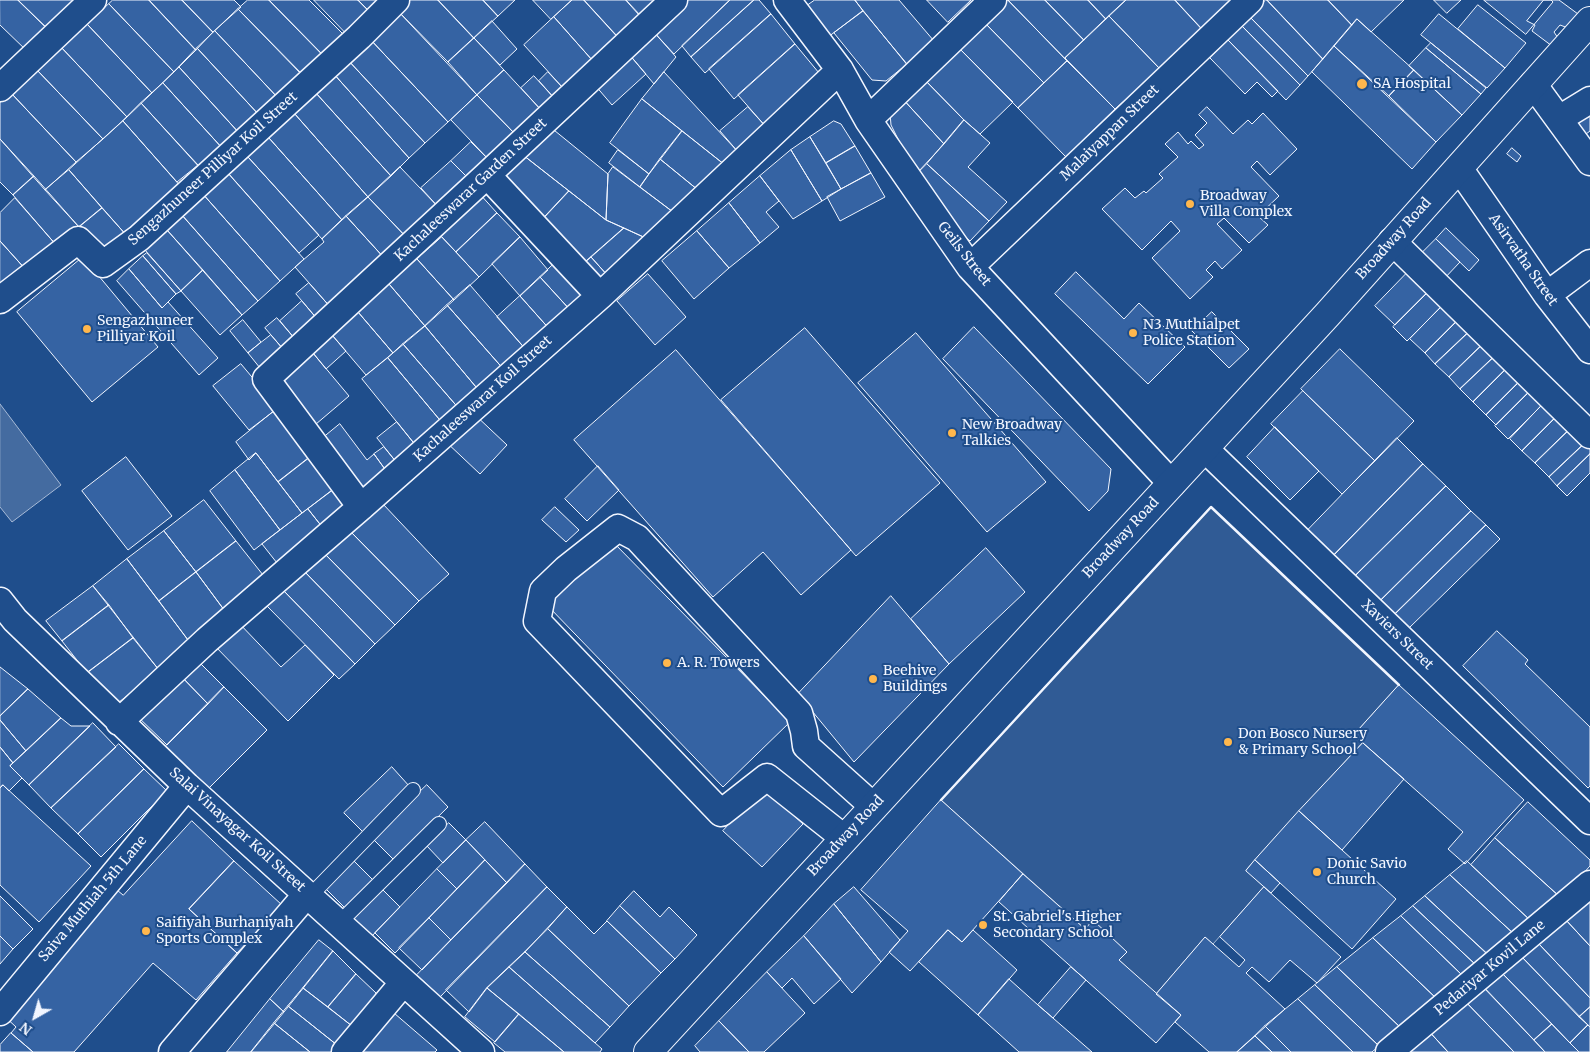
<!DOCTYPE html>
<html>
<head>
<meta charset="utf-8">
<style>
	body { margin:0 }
	#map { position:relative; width:1590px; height:1052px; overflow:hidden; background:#1f4e8c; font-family:Merriweather,serif }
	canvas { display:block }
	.north { position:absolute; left:10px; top:992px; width:50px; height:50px; -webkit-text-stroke:4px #1f4e8c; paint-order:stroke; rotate:218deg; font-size:14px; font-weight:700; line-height:20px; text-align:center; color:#f2f6ff }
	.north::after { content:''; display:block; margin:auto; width:18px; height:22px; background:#f2f6ff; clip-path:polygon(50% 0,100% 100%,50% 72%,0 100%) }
</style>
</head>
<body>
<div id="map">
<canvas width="1590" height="1052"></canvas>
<div class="north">N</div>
</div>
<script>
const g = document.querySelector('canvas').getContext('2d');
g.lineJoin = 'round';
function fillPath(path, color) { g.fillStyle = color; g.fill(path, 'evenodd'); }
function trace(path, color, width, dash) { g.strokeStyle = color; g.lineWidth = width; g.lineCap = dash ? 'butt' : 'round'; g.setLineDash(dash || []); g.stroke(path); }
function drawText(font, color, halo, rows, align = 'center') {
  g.font = font + ' Merriweather,serif'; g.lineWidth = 4; g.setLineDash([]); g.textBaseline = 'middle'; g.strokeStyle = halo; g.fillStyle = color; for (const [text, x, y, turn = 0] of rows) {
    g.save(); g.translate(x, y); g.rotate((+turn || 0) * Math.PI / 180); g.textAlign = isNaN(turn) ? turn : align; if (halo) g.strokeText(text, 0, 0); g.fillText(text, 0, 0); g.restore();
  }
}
const green = new Path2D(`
	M1211,507L1399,685L1354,735L1363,742L1246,870L1264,887L1213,944L1205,937L1156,994L1119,960L1127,952L1093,921L1085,929L941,800Z`);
const water = new Path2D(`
	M0,404L61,485L12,522L0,507Z`);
const building = new Path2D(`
	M0,0H18L51,32L28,52L0,25Z
	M18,0H82L51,32Z
	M113,0H149L196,50L174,72L109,4Z
	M149,0H182L213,32L196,50Z
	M182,0H234L241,7L213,32Z
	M248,0H269L323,55L302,75L238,9Z
	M269,0H309L345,36L323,55Z
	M314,0H358L369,11L346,33Z
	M358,0H380L369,11Z
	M407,0H438L474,38L448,62L397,10Z
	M438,0H483L498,16L474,38Z
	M483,0H515L498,16Z
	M533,0H572L551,19Z
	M572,0H584L617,36L592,60L554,17Z
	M584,0H626L640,15L617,36Z
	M626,0H657L644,20Z
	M685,0H730L674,54L652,30Z
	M730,0H754L691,57L682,46Z
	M754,0H759L771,14L705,73L691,57Z
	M815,0H855L863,11L824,40L801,10Z
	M855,0H899L934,41L907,64Z
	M927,0H971L948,22Z
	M1000,0H1008L1067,61L1044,83L981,19Z
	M1008,0H1045L1084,40L1065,58Z
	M1045,0H1088L1106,19L1084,40Z
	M1088,0H1126L1106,19Z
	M1126,0H1175L1202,29L1160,69L1109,16Z
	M1175,0H1233L1202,29Z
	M1266,0H1267L1323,59L1308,76L1249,16Z
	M1267,0H1328L1352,25L1323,59Z
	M1328,0H1404L1371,32L1357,19L1352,25Z
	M1434,0H1461L1447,13Z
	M1484,0H1551L1553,2L1526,34Z
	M1544,0H1559L1578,14L1568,28L1560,25L1554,32L1558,38L1552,46L1532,31L1535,25L1527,21Z
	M109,4L174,72L152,93L87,24Z
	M1478,5L1526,43L1505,68L1458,29Z
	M238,9L304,76L279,99L215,31Z
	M397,10L477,95L448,122L369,38Z
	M863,11L907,64L886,81L872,80L834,33Z
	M771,14L795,44L734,99L709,69Z
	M1439,14L1505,68L1487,88L1421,35Z
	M1109,16L1160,69L1115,109L1065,58Z
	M1249,16L1308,76L1300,85L1240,24Z
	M554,17L593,61L563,88L524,45Z
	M981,19L1044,83L1018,108L955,44Z
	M1357,19L1414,70L1389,96L1334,46Z
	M492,21L517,49L500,65L474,38Z
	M87,24L152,93L127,117L60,46Z
	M1242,26L1300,85L1286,100L1228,40Z
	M652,30L676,57L654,84L628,53Z
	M215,31L279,99L260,116L197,48Z
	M369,38L448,122L425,143L347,59Z
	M474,38L504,70L477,95L448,62Z
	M1228,40L1278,91L1272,97L1257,82L1245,94L1210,58Z
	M1431,43L1486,88L1481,94L1426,48Z
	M795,44L824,79L767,128L738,95Z
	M955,44L1013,102L980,134L964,120L922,77Z
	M60,46L127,117L103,139L36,69Z
	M1334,46L1436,142L1412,169L1312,72Z
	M197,48L260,116L240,134L179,67Z
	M1426,48L1481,94L1462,115L1409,66Z
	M628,53L646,74L612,105L594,84Z
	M347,59L425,143L409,158L333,73Z
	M1067,61L1115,109L1066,157L1018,108Z
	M179,67L240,134L223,149L163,83Z
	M36,69L103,139L76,162L11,93Z
	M504,70L542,111L516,135L477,95Z
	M1414,70L1462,115L1436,142L1389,96Z
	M548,72L563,88L555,99L539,81Z
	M664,72L739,153L725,165L642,99Z
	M333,73L409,158L391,176L314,91Z
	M534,76L555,99L542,111L521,88Z
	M922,77L964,120L944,144L901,97Z
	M163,83L223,149L201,169L141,103Z
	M11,93L76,162L45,190L0,139V103Z
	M316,93L391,176L368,197L294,113Z
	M477,95L516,135L492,163L451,120Z
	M901,97L944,144L918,172L898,139L891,125L890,113Z
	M642,99L682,131L649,174L610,143Z
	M141,103L198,165L177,182L123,121Z
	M1590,105V131L1582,137L1569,120Z
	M748,107L767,128L739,153L720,131Z
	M1207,107L1233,134L1248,120L1252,124L1263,113L1297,149L1270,175L1257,161L1251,167L1279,196L1258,216L1268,225L1249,243L1224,218L1217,224L1242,250L1222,269L1215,261L1206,270L1213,277L1190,299L1152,258L1180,231L1171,221L1142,250L1102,209L1125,188L1135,198L1144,191L1146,193L1163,178L1159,174L1178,157L1165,144L1178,132L1188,144L1191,141L1199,149L1204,145L1195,135L1207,123L1199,115Z
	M294,113L368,197L342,220L269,138Z
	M964,120L990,143L968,167L1007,202L989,221L927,164Z
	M123,121L182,188L127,236L69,170Z
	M834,121L841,124L855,146L826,163L810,137Z
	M549,126L608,174L606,220L523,155Z
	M682,131L725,165L698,190L660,159Z
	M810,137L841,189L822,201L791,150Z
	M269,138L342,220L322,239L248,157Z
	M0,139L34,176L13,195L0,182Z
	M471,142L491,162L471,181L451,161Z
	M855,146L871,173L841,189L826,163Z
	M1512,148L1521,156L1517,162L1507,154Z
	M618,150L649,174L640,187L609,163Z
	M791,150L822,201L793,219L760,176Z
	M523,155L569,191L540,222L501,177Z
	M248,157L319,235L299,253L229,174Z
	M660,159L698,190L677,215L640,187Z
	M451,161L471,181L441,210L421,188Z
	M927,164L989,221L970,241L939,212L911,180Z
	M400,167L441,210L409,240L368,197Z
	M613,167L677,215L650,240L606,220L608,174Z
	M69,170L102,208L79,227L45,190Z
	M226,171L304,259L280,281L202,193Z
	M871,173L885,197L840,221L827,197Z
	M34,176L79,227L57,246L13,195Z
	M760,176L779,201L766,212L779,227L760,243L729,203Z
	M569,191L606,220L624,228L582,265L540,222Z
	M478,192L497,213L456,252L436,231Z
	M202,193L280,281L258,301L180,213Z
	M368,197L409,240L386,260L346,216Z
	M15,198L57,246L27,271L0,241V213Z
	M729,203L760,243L729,268L697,231Z
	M102,208L128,237L104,257L79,227Z
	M497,213L520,237L479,277L456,252Z
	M182,215L258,301L242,315L167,230Z
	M346,216L386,260L332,309L295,267L324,242L322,239Z
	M624,228L650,240L608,276L591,257Z
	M1446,228L1479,260L1469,271L1436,239Z
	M167,230L203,270L181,291L145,250Z
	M697,231L729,268L694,299L662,261Z
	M442,237L479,277L454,300L417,259Z
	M520,237L548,270L520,296L492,264Z
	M1436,239L1460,262L1442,281L1418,257Z
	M0,241L27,271L0,295Z
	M147,253L181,291L176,294L143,256Z
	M143,256L176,294L162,308L129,269Z
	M83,257L158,347L92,402L17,312Z
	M591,257L608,276L600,284L582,265Z
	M417,259L454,300L425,326L389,284Z
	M556,262L589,296L572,312L540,277Z
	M129,269L162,308L168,302L218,358L199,375L117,281Z
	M203,270L242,315L220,335L181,291Z
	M1076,272L1124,319L1139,303L1185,347L1148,384L1055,294Z
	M1407,273L1427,293L1395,325L1375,306Z
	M648,274L686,317L655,345L617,301Z
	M540,277L572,312L552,332L520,296Z
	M309,283L332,309L319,321L296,294Z
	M389,284L425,326L393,353L358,312Z
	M470,285L528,352L506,372L447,305Z
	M1427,293L1446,302L1407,341L1393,327Z
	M520,296L552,332L528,352L497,317Z
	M302,301L317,319L295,339L280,321Z
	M1446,302L1461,317L1425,353L1410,339Z
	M447,305L506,372L481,393L425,326Z
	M358,312L393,353L366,375L332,335Z
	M1212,312L1249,349L1229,368L1192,331Z
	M1461,317L1472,329L1435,364L1425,353Z
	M277,318L295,339L283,349L265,328Z
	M243,320L261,342L248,353L230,331Z
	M425,326L481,393L461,411L403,344Z
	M974,327L1111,469L1108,491L1089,511L943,359Z
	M805,328L940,483L856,556L721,400Z
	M1472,329L1485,342L1449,377L1435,364Z
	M916,333L1046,482L987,532L858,383Z
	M271,335L283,349L260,368L248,353Z
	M332,335L346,351L326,369L313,353Z
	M1485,342L1497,354L1460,389L1449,377Z
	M403,344L461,411L444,425L388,358Z
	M1340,349L1414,421L1375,461L1301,389Z
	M676,350L851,550L801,595L763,552L713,597L574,440Z
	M313,353L349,396L309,430L277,382Z
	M1497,354L1509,366L1473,402L1460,389Z
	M388,358L444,425L417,447L362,379Z
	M241,364L278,408L249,430L213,386Z
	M1509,366L1522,379L1486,415L1473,402Z
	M1522,379L1532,389L1496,425L1486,415Z
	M1532,389L1545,402L1508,439L1495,426Z
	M1303,391L1375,461L1342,494L1271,424Z
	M1545,402L1558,415L1522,451L1510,439Z
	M278,408L310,457L278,482L256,453L249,460L236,442Z
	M472,412L507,445L480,474L444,440Z
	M1558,415L1571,428L1535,463L1522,451Z
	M397,422L417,447L397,463L377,438Z
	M340,424L367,460L374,454L387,472L363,499L318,442Z
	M1275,427L1319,471L1290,500L1247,457Z
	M1571,428L1585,443L1549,477L1535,463Z
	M1397,438L1423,464L1334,555L1308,530Z
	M1585,443L1590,448V454L1557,486L1549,477Z
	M384,447L397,463L387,472L374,454Z
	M256,453L302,513L280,530L235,470Z
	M1590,454V473L1567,496L1557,486Z
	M126,457L172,516L128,550L82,491Z
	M310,457L334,489L302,513L278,482Z
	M1423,464L1446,486L1355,576L1334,555Z
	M598,466L619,490L587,521L565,499Z
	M235,470L280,530L254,550L210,491Z
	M1446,486L1471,511L1380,601L1355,576Z
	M334,489L348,508L323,528L308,509Z
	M204,500L236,541L196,572L164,531Z
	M382,503L449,574L419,601L352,533Z
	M555,507L579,530L566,542L542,520Z
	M308,509L323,528L277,563L262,544Z
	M1471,511L1486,525L1394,615L1380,601Z
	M1486,525L1500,539L1408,629L1394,615Z
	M346,527L419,601L395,625L322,551Z
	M164,531L196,572L159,601L127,559Z
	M611,540L790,722L723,787L546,604Z
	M236,541L267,580L225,611L196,572Z
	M986,548L1025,592L949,664L911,619Z
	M322,551L395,625L375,644L302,569Z
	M127,559L191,644L159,670L93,586Z
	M302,569L375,644L355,664L282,589Z
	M196,572L227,614L191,644L159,601Z
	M93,586L109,605L62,641L46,621Z
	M282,589L355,664L339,679L266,605Z
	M891,596L949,664L854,762L798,694Z
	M109,605L133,638L87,673L62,641Z
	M236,620L281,667L305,645L334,675L288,721L212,643Z
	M1497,631L1528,660L1525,664L1590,727V786L1588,788L1463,666Z
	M133,638L159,670L113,707L87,673Z
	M194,657L224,687L208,704L178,673Z
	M0,667L28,689L0,716Z
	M178,673L208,704L167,745L135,714Z
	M1399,685L1524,800L1465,864L1448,849L1463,832L1354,735Z
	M224,687L267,730L204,793L161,751Z
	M28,689L61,718L26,751L0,720V716Z
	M61,718L71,726H90L29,785L10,766Z
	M0,720L26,751L13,763L0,747Z
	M93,723L116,747L51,808L29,785Z
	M1363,743L1404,779L1342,850L1299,811Z
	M119,744L144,769L78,834L51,808Z
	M0,747L13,763L10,766L22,778L9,791L3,785L0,788Z
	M392,767L410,787L363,832L344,813Z
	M144,769L167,791L101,857L78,834Z
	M3,785L91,866L39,922L0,885V788Z
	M427,785L448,807L394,860L372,838Z
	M764,788L803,824L762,867L723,831Z
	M941,800L1023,874L962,942L948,930L910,971L889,952L908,931L861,890Z
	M1528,802L1590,860V866L1561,898L1495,838Z
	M1299,811L1396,899L1352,949L1255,860Z
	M192,821L234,861L189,909L237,953L196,1000L153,963L74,1052H33L11,1033L16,1027L3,1015L117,890L123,895Z
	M485,822L525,864L507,883L466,840Z
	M449,823L466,840L443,863L426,845Z
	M1495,838L1559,896L1533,923L1471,865Z
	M466,840L485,860L457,889L437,869Z
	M485,860L507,883L451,940L429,918Z
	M1255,860L1280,883L1271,893L1246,871Z
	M234,861L282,905L237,953L189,909Z
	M354,861L374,881L346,909L326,889Z
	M1467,861L1530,920L1515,935L1450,875Z
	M525,864L547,887L440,997L417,975Z
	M437,869L457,889L395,953L375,933Z
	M1023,874L1085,929L1093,920L1127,952L1119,960L1181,1015L1156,1043L999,902Z
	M1450,875L1515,935L1493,959L1425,896Z
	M380,887L400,907L370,938L350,919Z
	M547,887L567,907L525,952L487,988L469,1012L446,990Z
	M854,887L900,940L881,962L834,904Z
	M1264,887L1341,957L1317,983L1290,960L1269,982L1252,967L1246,973L1285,1009L1237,1052H1209L1175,1022L1181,1015L1156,994L1205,937L1239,967L1245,960L1220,937Z
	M634,891L660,917L669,907L697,935L675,959L620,906Z
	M0,896L33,929L13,949L0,936Z
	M1425,896L1488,955L1477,966L1413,906Z
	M1590,896V946L1565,919Z
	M834,904L881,962L852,993L804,936Z
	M620,906L675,959L661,973L607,921Z
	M1413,906L1477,966L1463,976L1401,916Z
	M567,907L594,934L607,921L661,973L629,1006L548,929Z
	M1401,916L1463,976L1439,1001L1373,938Z
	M429,918L451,940L422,970L399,948Z
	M1565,919L1590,946V998L1539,944Z
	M548,929L629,1006L610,1027L525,952Z
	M948,930L962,942L973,930L1017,970L978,1015L919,962Z
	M0,936L13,949L0,964Z
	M804,936L841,979L814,1004L792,978L782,988L767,972Z
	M1373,938L1437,999L1402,1029L1337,967Z
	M319,940L333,951L284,1012L270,999Z
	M1539,944L1590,998V1007L1579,1017L1523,958Z
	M333,951L356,974L328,1007L303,988Z
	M1516,951L1588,1025L1570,1043L1498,969Z
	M525,952L610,1027L595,1043L509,967Z
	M509,967L602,1049L600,1052H564L487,988Z
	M1071,967L1086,980L1053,1018L1038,1005Z
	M1337,967L1402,1029L1379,1046L1315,985Z
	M1500,971L1552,1024L1534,1040L1483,987Z
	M767,972L805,1013L764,1052H749L719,1021Z
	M356,974L376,993L374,1002L352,1026L328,1007Z
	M1009,979L1038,1005L1092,1052H1019L978,1015Z
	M1481,984L1545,1052H1514L1465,1001Z
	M1315,985L1379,1046L1372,1052H1353L1298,999Z
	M303,988L352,1026L337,1045L288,1006Z
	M487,988L519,1014L495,1042L465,1017Z
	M1460,996L1514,1052H1448L1425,1027Z
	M270,999L284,1012L251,1052H227Z
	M1298,999L1353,1052H1291L1265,1026Z
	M288,1006L337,1045L331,1052H310L274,1023Z
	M1590,1007V1027L1579,1017Z
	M394,1013L437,1050L435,1052H354Z
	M519,1014L564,1052H505L494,1043Z
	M719,1021L749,1052H700L695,1046Z
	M274,1023L310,1052H251Z
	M1552,1024L1570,1043L1579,1052H1545L1534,1040Z
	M1588,1025L1590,1027V1052H1579L1570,1043Z
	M1265,1026L1291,1052H1272L1255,1036Z
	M1425,1027L1448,1052H1399Z
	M11,1033L33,1052H0V1045Z
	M1255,1036L1272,1052H1237Z`);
const lane = new Path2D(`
	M310,896L413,790
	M339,923L439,824`);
const street = new Path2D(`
	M787,0L840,70L868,120L970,267L1172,484
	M1533,84L1590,162
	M0,88L93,0
	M1559,119L1590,100
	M868,120L993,0
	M1459,168L1547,295L1590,350
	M487,175L600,296
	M1392,241L1590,435
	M970,267L1250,0
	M1547,295L1590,263
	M0,300L78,240L103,264L139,238L359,37L396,0
	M1204,448L1590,821
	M361,507L266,379L487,175L674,0
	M0,601L15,620L187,786L481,1052
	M119,722L207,640L361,507L600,296L840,70
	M844,838L767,777L721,813L537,621L543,591L566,569L618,528L637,538L799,713L804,731L806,746L874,807
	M0,1012L187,786
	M172,1052L307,894
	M345,1052L403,983
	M1389,1052L1590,884`);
const secondary = new Path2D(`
	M648,1052L1327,315L1590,21`);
const wall = new Path2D(`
	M941,800L1211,507L1399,685`);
const markers = [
	[1362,84,6,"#ffb74d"],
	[1190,204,5,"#ffb74d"],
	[87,329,5,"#ffb74d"],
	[1133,333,5,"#ffb74d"],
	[952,433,5,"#ffb74d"],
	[667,663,5,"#ffb74d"],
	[873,679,5,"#ffb74d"],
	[1228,742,5,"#ffb74d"],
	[1317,872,5,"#ffb74d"],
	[983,925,5,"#ffb74d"],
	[146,931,5,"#ffb74d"]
];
const poiNames = [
	["SA Hospital",1373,84],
	["Broadway",1200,196],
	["Villa Complex",1200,212],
	["Sengazhuneer",97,321],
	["Pilliyar Koil",97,337],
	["N3 Muthialpet",1143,325],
	["Police Station",1143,341],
	["New Broadway",962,425],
	["Talkies",962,441],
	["A. R. Towers",677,663],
	["Beehive",883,671],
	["Buildings",883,687],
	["Don Bosco Nursery",1238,734],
	["& Primary School",1238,750],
	["Donic Savio",1327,864],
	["Church",1327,880],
	["St. Gabriel's Higher",993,917],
	["Secondary School",993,933],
	["Saifiyah Burhaniyah",156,923],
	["Sports Complex",156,939]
];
const streetNames = [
	["Malaiyappan Street",1110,133,-44],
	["Sengazhuneer Pilliyar Koil Street",213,169,-42],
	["Kachaleeswarar Garden Street",471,190,-43],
	["Broadway Road",1394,239,-48],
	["Geils Street",964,254,52],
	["Asirvatha Street",1523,260,55],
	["Kachaleeswarar Koil Street",483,399,-42],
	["Broadway Road",1121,538,-47],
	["Xaviers Street",1397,635,44],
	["Salai Vinayagar Koil Street",237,830,42],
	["Broadway Road",846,836,-47],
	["Saiva Muthiah 5th Lane",93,899,-50],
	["Pedariyar Kovil Lane",1490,968,-40]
];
fillPath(green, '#305b95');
trace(green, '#a8bbd7', 1);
fillPath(water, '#446ba0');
trace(water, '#a8bbd7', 1);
fillPath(building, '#3563a3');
trace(building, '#f2f6ff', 1);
trace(lane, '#f2f6ff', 16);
trace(street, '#f2f6ff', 29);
trace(secondary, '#f2f6ff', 30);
trace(lane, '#1f4e8c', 14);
trace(street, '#1f4e8c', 26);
trace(secondary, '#1f4e8c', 28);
trace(wall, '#f2f6ff', 2.5);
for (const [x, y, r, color] of markers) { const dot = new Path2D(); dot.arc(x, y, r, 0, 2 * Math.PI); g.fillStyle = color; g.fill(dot); trace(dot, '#1f4e8c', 2); }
drawText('14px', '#f2f6ff', '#1f4e8c', poiNames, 'left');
drawText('14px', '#f2f6ff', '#1f4e8c', streetNames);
</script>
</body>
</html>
